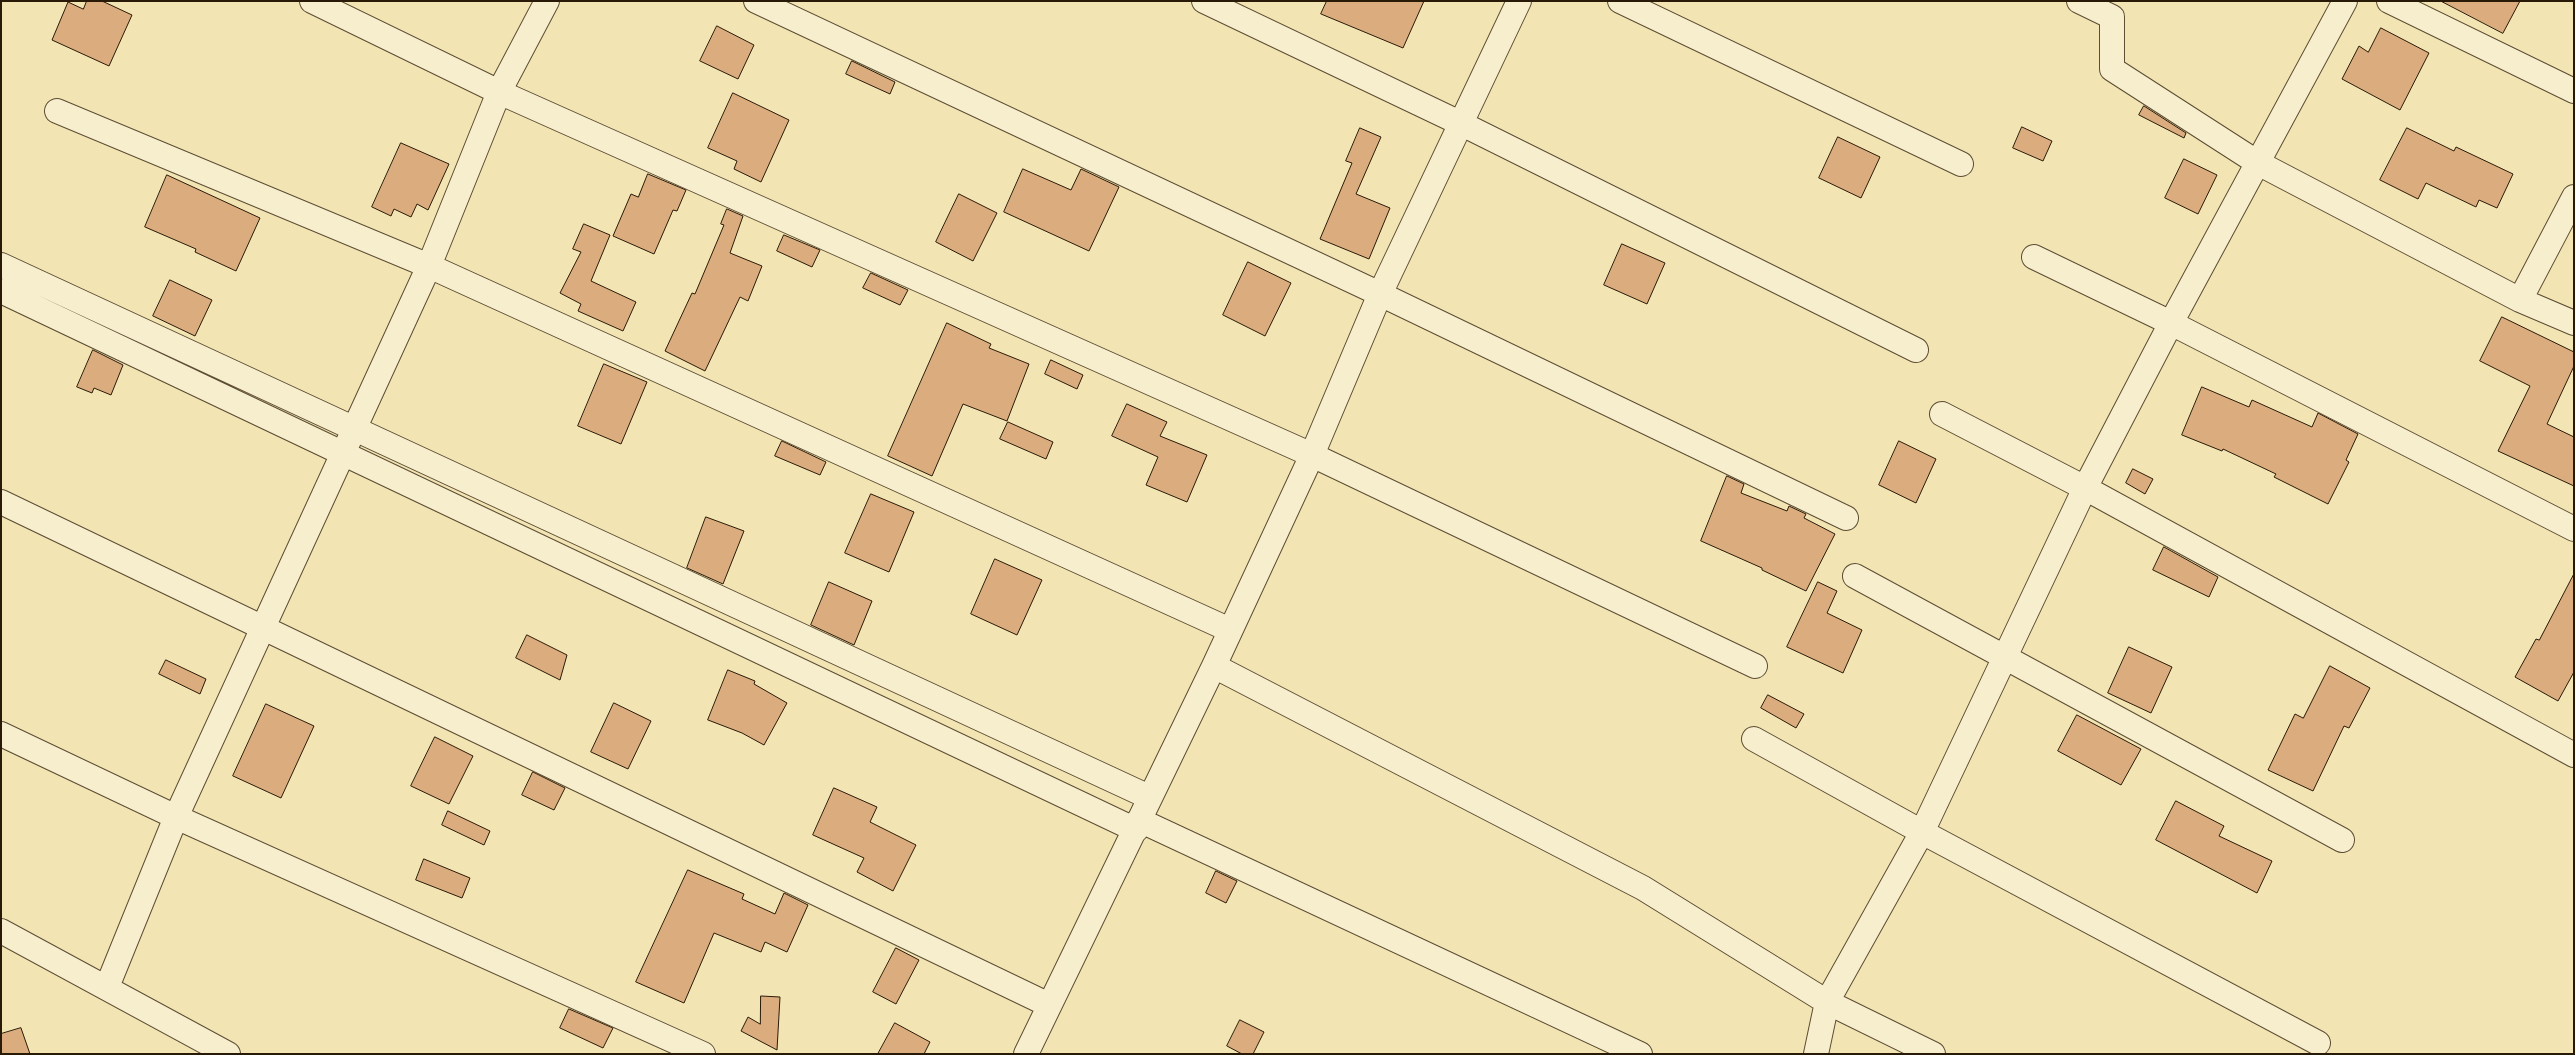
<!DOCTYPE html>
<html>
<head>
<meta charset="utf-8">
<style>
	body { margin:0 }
	#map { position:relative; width:2575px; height:1055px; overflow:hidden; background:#f3e5b3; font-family:"IM FELL Great Primer",serif }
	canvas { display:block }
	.frame { position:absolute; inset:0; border:2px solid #291a08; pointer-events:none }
</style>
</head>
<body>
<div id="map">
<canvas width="2575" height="1055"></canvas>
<div class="frame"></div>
</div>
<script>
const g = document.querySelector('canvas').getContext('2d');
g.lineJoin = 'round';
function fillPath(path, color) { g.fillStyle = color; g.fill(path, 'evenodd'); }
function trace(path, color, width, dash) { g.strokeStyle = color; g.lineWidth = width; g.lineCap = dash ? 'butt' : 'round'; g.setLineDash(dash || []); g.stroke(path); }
const building = new Path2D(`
	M87,1H102L132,15L109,66L52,40L68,2L83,9Z
	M1327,1H1424L1403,48L1321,14Z
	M2441,1H2520L2503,33Z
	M717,26L754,45L738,79L700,61Z
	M2381,28L2429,53L2400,110L2342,79L2359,46L2368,52Z
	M852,61L895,82L890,94L846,74Z
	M733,93L789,120L761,182L734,169L737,161L708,148Z
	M2144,106L2186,133L2184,138L2139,115Z
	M2022,127L2052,141L2043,161L2013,148Z
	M1360,128L1381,137L1356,194L1390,208L1369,259L1320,239L1352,163L1346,161Z
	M2407,128L2454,151L2456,147L2513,174L2497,208L2479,200L2476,207L2426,183L2418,199L2380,180Z
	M1838,137L1880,157L1861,198L1819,178Z
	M401,143L449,164L428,210L417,204L411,217L394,209L391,216L372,207Z
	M2184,159L2217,175L2198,214L2165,198Z
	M1023,169L1071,190L1081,169L1119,187L1089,251L1004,212Z
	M648,174L686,190L677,211L673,210L654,254L613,236L631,194L638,197Z
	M167,175L260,218L236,271L195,252L196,249L145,227Z
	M959,194L997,213L973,261L936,242Z
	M727,209L743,216L730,253L762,266L748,301L740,297L705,371L665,351L692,293L695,294L724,225L721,224Z
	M584,224L610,235L591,281L636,302L623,331L578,311L581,304L560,293L581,252L573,249Z
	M784,235L820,250L812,267L777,251Z
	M1622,244L1665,263L1647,304L1604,285Z
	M1248,262L1291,283L1265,336L1223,315Z
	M871,273L908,290L900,305L863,288Z
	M170,280L212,300L195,336L153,316Z
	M2502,317L2574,352V366L2547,424L2574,437V486L2498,451L2530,386L2480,361Z
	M947,323L991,344L989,348L1029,364L1007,421L963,404L932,476L888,456Z
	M93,350L123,365L111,395L94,388L92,393L77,387Z
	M1051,360L1083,375L1077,389L1045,374Z
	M604,364L647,382L621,444L578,426Z
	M2202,387L2249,407L2252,400L2312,427L2318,413L2358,434L2346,460L2349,462L2328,504L2274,477L2276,474L2223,449L2222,451L2182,435Z
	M1127,404L1167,422L1160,436L1207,455L1187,502L1146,485L1158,457L1112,436Z
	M1008,422L1053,442L1046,459L1000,439Z
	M782,441L826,462L820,475L775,456Z
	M1899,441L1936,459L1916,503L1879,485Z
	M2133,469L2153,479L2145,494L2126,483Z
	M1727,476L1744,484L1741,493L1787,511L1789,506L1806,514L1804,518L1835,534L1806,591L1762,570V568L1701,541Z
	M871,494L914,512L889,572L845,553Z
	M706,517L744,531L723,584L687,568Z
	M2164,547L2218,577L2209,597L2153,570Z
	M995,559L1042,580L1017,635L971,614Z
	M2574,574V672L2558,701L2515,677L2536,639L2539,640Z
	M829,582L872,601L854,645L811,625Z
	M1818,582L1837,591L1827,613L1862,630L1843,673L1787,647Z
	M527,635L567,655L560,680L516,658Z
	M2129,647L2172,667L2151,713L2108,693Z
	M166,660L206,679L200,694L159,674Z
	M2330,666L2370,688L2349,728L2344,726L2313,791L2268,770L2295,714L2303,718Z
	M728,670L755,681L754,684L787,703L764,745L742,733L708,720Z
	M1768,695L1804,714L1796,728L1761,708Z
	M614,703L651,721L628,769L591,752Z
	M266,704L314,726L281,798L233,776Z
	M2077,715L2141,749L2121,785L2058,751Z
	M435,737L473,756L449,804L411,786Z
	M533,772L565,788L554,810L522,795Z
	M834,788L877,807L870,822L916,845L893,891L857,872L864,858L813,835Z
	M2176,801L2224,826L2219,836L2272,861L2257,893L2156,840Z
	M448,811L490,831L484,845L442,825Z
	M424,859L470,878L462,898L416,880Z
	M688,870L744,894L742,899L775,914L784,893L808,905L787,952L765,942L761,952L714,933L684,1003L636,982Z
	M1216,871L1237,881L1226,903L1206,893Z
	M896,948L919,960L896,1004L873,992Z
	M761,996L780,997L777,1050L741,1031L748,1017L760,1024Z
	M569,1009L613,1028L603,1048L560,1028Z
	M1240,1020L1264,1032L1253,1054H1242L1227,1046Z
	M895,1023L930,1042L924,1054H878Z
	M21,1028L30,1054H1V1034Z`);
const street = new Path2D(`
	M312,1L499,92L1312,455L1755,666
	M756,1L1380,294L1846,518
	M1204,1L1462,124L1916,350
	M1620,1L1961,164
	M2079,1L2112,17V69L2258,163L2520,300L2574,323
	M2389,1L2574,91
	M57,111L429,266L1230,630
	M2034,257L2171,323L2574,529
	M1,265L1149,797
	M1,291L1136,830
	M2520,300L2574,197
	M1942,414L2085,488L2574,755
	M1,502L1049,1005
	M1855,576L2342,840
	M1214,666L1643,888L1827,1002L1933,1054
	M1,734L176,817L703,1054
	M1754,739L1922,832L2318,1043
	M1139,820L1640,1054
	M1,931L228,1054
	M107,987L176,817L429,266L499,92L547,1
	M1026,1054L1214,666L1312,455L1380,294L1519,1
	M1816,1054L1827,1002L1922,832L2085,488L2171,323L2345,1`);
fillPath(building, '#dbac7d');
trace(building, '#291a08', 1);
trace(street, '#5c4d33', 26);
trace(street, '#f7eece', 24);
</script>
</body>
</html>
